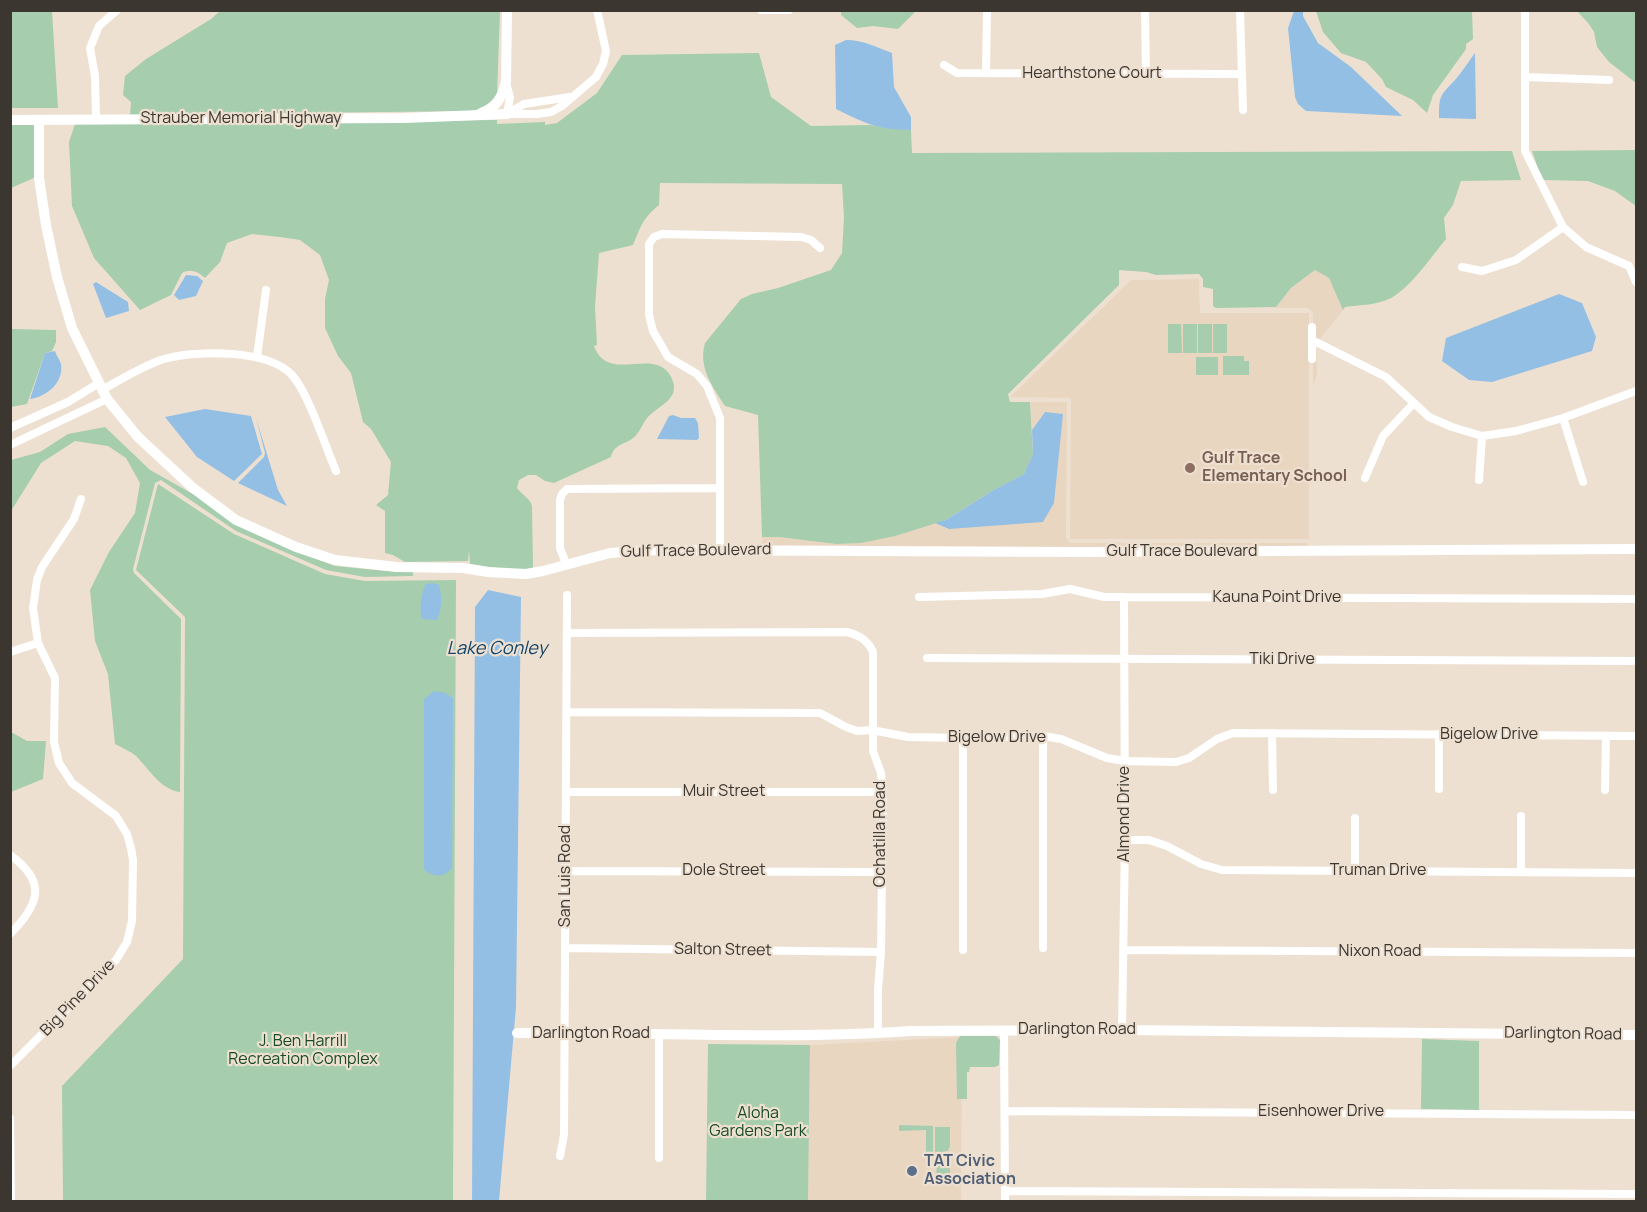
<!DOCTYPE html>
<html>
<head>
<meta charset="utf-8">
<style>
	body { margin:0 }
	#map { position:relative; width:1647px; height:1212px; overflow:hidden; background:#eee0d1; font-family:Manrope,sans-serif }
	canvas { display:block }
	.frame { position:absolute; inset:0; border:12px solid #3b3630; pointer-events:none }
</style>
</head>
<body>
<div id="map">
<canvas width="1647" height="1212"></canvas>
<div class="frame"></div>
</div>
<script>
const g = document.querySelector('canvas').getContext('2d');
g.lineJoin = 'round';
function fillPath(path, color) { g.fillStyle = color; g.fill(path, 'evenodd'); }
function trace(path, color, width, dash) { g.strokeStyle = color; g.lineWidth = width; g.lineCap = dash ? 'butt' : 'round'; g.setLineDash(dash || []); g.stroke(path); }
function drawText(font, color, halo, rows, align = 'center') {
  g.font = font + ' Manrope,sans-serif'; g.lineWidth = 4.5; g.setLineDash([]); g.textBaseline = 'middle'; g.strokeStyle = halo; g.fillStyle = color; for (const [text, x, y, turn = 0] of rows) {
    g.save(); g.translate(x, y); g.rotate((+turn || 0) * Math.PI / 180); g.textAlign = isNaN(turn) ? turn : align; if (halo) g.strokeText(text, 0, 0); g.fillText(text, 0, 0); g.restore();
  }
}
const built = new Path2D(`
	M1315,270L1329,278L1343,310L1316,344L1317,375L1313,387V313L1309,308H1272L1276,307L1291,288Z
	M1199,279L1200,313H1309V539H1070L1071,398L1010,397L1131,280Z
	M1030,402H1067L1066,538L1070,543H1308V547L1082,548L763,545L762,537H779L836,544L861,543L935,523L949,529L1060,424L1063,414L1045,412L1032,430Z
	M962,1037L961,1201L808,1202L810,1045Z`);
const green = new Path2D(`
	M10,11H52L58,108H11Z
	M220,11H500L497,96L483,108L471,111L130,115L131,102L123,95L125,76L146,59L211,19Z
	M916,11L898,29L873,26L857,28L841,15V11Z
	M1316,11H1472L1473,39L1466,44V49L1433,95L1427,113L1413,100L1386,87L1382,79L1366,62L1341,53L1323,32Z
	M1577,11H1636V83L1609,62L1597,47L1594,32L1589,24Z
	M759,53L771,97L811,126L869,125L911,130L912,153L1512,151L1521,180L1461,181L1453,205L1444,218L1446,239C1431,257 1411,287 1391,298C1378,305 1359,305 1345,307L1343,310L1329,278L1315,270L1291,288L1276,307L1216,308L1213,306V289L1203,287V279L1199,274L1156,275L1146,272L1119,270V285L1008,394L1010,402H1030L1033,454L1024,474L992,491L946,520L895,536L861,543L836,544L779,537H762L758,415L725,406C712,386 698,367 705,343L741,299L752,294L778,288L831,270L842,253L844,217L842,184L660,183L659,205C642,219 641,226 633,245L599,253L595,307L597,345L594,346C608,384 653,347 670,375C684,399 658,405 647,418C643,423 641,429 637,434C629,445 614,442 611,457L554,483L545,481L536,475H528L519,480L517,488C522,495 530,498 532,506L533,568C512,572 491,567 470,564L469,550L468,561L405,562L393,555L385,553V511L376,505L388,495L391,462L371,429L363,422L351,373L338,356L325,328V299L329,280L320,255L300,240L280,237L252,234L227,243L220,262L205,278C199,272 190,268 182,273L171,295L140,310L94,258L72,206L69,142L75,124L497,120V124L545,122V125L557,123L597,93L622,55Z
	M11,124L35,125L36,177L11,188Z
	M1636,150V206L1615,191L1588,181L1542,180L1532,151Z
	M1168,324H1181L1182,353H1168Z
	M1183,324H1197V353H1183Z
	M1198,324H1212V353H1198Z
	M1213,324H1227V353H1213Z
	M11,329L56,330V342L52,351L45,353L27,404L11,407Z
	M1223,356H1244V361H1249V375H1223Z
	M1196,357H1218V375H1196Z
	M105,427L150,470L295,551L335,566L397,572L413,571V576L365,577L326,570L236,531L161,480L155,483L133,569L134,573L181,619L180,792C161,790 149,769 136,756C130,751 122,748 115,744L108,674L95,641L90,590L109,552L135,513L140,483L126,458L108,446L75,441L41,463L11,511V460L40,452L68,434Z
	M158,484L234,534L325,574L365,581L456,580L453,1201H63L62,1086L183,959L185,617L136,570Z
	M11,732L27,741H46L43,779L11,792Z
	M960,1036H996L1000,1040L999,1065L995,1067H970L969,1072H967V1099H957L956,1043Z
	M1422,1039L1479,1041V1110L1421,1109Z
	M708,1044L810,1045L808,1201H706Z
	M899,1125L933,1126V1154L930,1157L928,1166H926V1130L899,1131Z
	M935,1127H950V1146L948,1151L935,1154Z
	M945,1160L950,1164V1179L945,1181H937L936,1178L937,1162Z`);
const water = new Path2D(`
	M1294,11H1303V16L1318,43L1351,67L1402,116L1306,111L1298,104L1295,97L1288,28Z
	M846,40C863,40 876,47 892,53L894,87L911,117V130C875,129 867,124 836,109L835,45Z
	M1475,53L1476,119L1439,118C1439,95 1440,96 1455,80C1462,72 1468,62 1475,53Z
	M186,275L197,276L203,281L196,296L179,300L174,295Z
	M96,282L128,302L129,311L106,318L93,284Z
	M1559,294L1582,303L1596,337L1592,351L1492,382L1469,380L1442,361L1446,338Z
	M55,351C56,355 60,360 61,364C64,383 46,397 30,399L45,353Z
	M205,409L251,416L262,454L234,481L197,457L165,417Z
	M1045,412L1063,414L1054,503L1043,522L949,529L935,523L946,520L992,491L1024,474L1033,454L1032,430Z
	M673,415L681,418H695L698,423L699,438L697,440L657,439L669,416Z
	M256,418L278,490L287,506L238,483L264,457L265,453Z
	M432,583L439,585C442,596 442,610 437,620L422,619C419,609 421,593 426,584Z
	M488,590L521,597L516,1007L499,1201L472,1202L475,607Z
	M434,691L445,693L453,698L452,868C444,878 434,877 424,870V699Z`);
const minor = new Path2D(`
	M761,10H789
	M1145,10L1146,74
	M1240,10L1243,110
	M1525,10V151L1563,227L1586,247L1629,266L1636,282
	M944,65L957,73L1241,74
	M986,73L987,10
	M1526,77L1609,80
	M506,83L510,97L507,114
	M507,114H537L551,112L562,106L596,77L603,64L606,51L597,10
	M507,114L524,104L570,97
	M96,119L95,76L90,48L99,26L117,10
	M1462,267L1482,271L1516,260L1563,227
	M1312,327V359
	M1312,340L1386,377L1429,417L1452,427L1482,436L1516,431L1563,418L1636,391
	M257,357L266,290
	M102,390C122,379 142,366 164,359C196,350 268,349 292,375C309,394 325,446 336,471
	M1563,418L1583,482
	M10,428L68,402L99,383
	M10,445L107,399
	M1365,478L1383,436L1414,403
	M1479,480L1482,436
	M720,549V418L707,386L697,374L668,357L653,331L649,315V244L654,237L662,234L801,237L811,240L820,248
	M566,564L560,548V500L562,494L567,489L719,488
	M919,597L1042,594L1070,589L1104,597H1124L1636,599
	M567,633L847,632C859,635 868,640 873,652V751L881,773L883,792L881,952L878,990V1033
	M10,652L38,643
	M927,658L1636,661
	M567,712L820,713L846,727L857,731L872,730L908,737L963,738L1043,736L1061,739L1107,758L1125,761L1176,762L1189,758L1217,739L1233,733L1636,736
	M1272,733L1273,790
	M1439,789V734
	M1605,790L1606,736
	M566,792H883
	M1521,816V872
	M1355,818V871
	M1125,840H1149L1167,846L1201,864L1222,870L1636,873
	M10,855C48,882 39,905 10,934
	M566,871L881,872
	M565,948L881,952
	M1043,948V736
	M963,950V738
	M1124,950L1636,953
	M1004,1030L1005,1202
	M1122,1030L1125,840L1124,597
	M659,1034V1158
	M10,1066L116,960L127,942L132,921L133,860L131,848L127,834L116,816L72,783L59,763L54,742L55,678L38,643L33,608L37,580L42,567L74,519L81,499
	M1005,1111L1636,1115
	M10,1118L11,1202
	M560,1156L564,1135L567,595
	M1005,1191L1636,1194`);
const tertiary = new Path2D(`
	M481,113C496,108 502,98 506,82L507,10
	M10,120L404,118L507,114
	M39,120V178L46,225L57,277L72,328L107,399L138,437L193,488L236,520L296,547L335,560L397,567L463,568L488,572L526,574L543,571L610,553L649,550L1082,552L1636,549
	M517,1033C648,1032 780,1040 910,1031L1122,1030L1636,1035`);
const markers = [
	[1190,468,6,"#8d6e63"],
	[912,1171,6,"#5c6f8a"]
];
const streetNames = [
	["Hearthstone Court",1092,74],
	["Strauber Memorial Highway",241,119],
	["Gulf Trace Boulevard",696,551,-1],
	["Gulf Trace Boulevard",1182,552],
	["Kauna Point Drive",1277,598],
	["Tiki Drive",1282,660],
	["Bigelow Drive",1489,735],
	["Bigelow Drive",997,738],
	["Muir Street",724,792],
	["Almond Drive",1125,814,-90],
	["Ochatilla Road",881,834,-90],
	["Dole Street",724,871],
	["Truman Drive",1378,871],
	["San Luis Road",566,876,-90],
	["Salton Street",723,950,1],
	["Nixon Road",1380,952],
	["Big Pine Drive",78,998,-46],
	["Darlington Road",1077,1030],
	["Darlington Road",591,1034],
	["Darlington Road",1563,1034,1],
	["Eisenhower Drive",1321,1112]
];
const educationNames = [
	["Gulf Trace",1202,459],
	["Elementary School",1202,477]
];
const parkNames = [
	["J. Ben Harrill",303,1042],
	["Recreation Complex",303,1060],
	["Aloha",758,1114],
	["Gardens Park",758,1132]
];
const serviceNames = [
	["TAT Civic",924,1162],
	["Association",924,1180]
];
const waterNames = [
	["Lake Conley",497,649]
];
fillPath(built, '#e9d6c1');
fillPath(green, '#a5cdae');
fillPath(water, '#93bfe5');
trace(minor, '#fff', 8);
trace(tertiary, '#fff', 10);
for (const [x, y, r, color] of markers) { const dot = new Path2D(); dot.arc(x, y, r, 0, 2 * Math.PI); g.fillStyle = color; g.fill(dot); trace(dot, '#eee0d1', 2); }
drawText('16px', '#3b3630', '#eee0d1', streetNames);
drawText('bold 16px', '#785e54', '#eee0d1', educationNames, 'left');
drawText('16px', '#154b28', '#eee0d1', parkNames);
drawText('bold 16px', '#4e5e75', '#eee0d1', serviceNames, 'left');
drawText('italic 18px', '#124469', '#eee0d1', waterNames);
</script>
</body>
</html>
